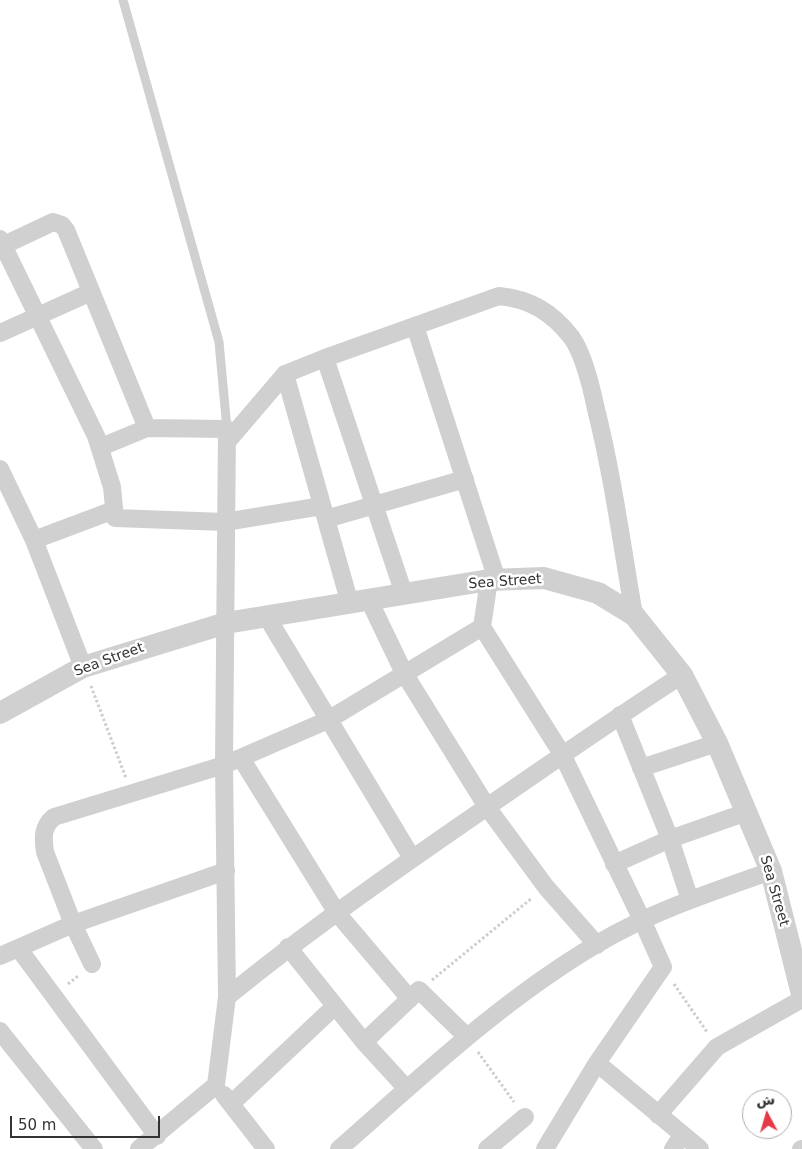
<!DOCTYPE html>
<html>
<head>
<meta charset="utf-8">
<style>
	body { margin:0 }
	#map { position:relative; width:802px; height:1149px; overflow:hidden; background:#fff; font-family:"DejaVu Sans","Noto Sans Arabic",sans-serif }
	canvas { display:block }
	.north { position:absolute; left:742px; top:1089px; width:50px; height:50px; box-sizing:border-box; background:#fff; border:1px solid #adadad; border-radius:50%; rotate:354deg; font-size:14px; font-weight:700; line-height:20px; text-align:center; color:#333 }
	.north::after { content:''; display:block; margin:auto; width:18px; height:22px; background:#e63946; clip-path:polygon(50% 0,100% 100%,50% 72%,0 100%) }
	.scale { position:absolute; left:10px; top:1116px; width:150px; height:22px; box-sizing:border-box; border:2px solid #333; border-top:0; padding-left:6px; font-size:15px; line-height:18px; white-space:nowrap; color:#333; -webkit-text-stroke:4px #fff; paint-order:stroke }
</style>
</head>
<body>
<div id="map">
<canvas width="802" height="1149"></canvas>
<div class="north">ش</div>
<div class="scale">50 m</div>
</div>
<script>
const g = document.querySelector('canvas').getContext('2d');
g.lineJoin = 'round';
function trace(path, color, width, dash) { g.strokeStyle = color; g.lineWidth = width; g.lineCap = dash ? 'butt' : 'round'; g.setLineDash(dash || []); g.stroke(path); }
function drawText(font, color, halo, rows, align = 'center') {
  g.font = font + ' "DejaVu Sans",sans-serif'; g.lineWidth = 5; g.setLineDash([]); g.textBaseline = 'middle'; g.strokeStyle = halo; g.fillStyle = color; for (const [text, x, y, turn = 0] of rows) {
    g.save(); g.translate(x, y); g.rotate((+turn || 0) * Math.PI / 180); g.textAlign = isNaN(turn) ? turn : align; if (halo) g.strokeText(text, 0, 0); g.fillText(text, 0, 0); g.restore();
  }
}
const path = new Path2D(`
	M91,686L126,778
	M432,980L532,898
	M68,984L78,976
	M674,984L707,1032
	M478,1052L514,1102`);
const service = new Path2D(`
	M123,0L219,342L227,429`);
const minor = new Path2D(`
	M0,239L96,436L112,487L115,518L225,522L322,506
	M0,247L53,222L62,225L66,230L147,428
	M415,326L497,580
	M0,333L91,292
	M325,358L404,594
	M285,374L350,604
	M227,442L285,374L325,358L499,296C530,299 552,312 572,338C583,354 592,390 596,409C613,477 622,546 634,615
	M101,447L147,428L227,429L224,765L227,997L216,1085L139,1149
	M0,469L34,540L83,667
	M326,519L465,479
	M34,540L114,510
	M489,580L482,627L562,754L642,920L663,967L597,1063L545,1149
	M369,600L404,673L487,807L546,887L597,945
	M267,617L412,858
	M620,715L670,839L690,900
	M241,758L337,913L410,999
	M641,768L717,743
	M614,864L670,839L747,812
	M288,947L364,1042L419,990L467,1037
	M19,949L157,1136
	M0,956L73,924L226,871
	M92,964L73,924L45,852C43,838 42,827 54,817L224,765L328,720L482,627
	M227,997C309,930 397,869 484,809C550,764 615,718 682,675
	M0,1031L94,1149
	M364,1042L407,1089
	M597,1063L700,1149
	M224,1095L266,1149
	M231,1104L334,1007
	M658,1115L717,1047L802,999
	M339,1149C421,1077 502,1000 597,944C651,912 711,892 771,871
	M487,1149L525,1117
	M673,1149L682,1135
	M801,1149H802`);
const tertiary = new Path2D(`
	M0,713L83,667L226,623L489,580L544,578L598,593L634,615L682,675L717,743L771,871L802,994`);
const streetNames = [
	["Sea Street",505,582,-4],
	["Sea Street",109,660,-20],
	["Sea Street",774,891,74]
];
trace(path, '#cdcdcd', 3, [2.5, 2.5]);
trace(service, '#d0d0d0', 9);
trace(minor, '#d0d0d0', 18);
trace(tertiary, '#d0d0d0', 22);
drawText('14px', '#333', '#fff', streetNames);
</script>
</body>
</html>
